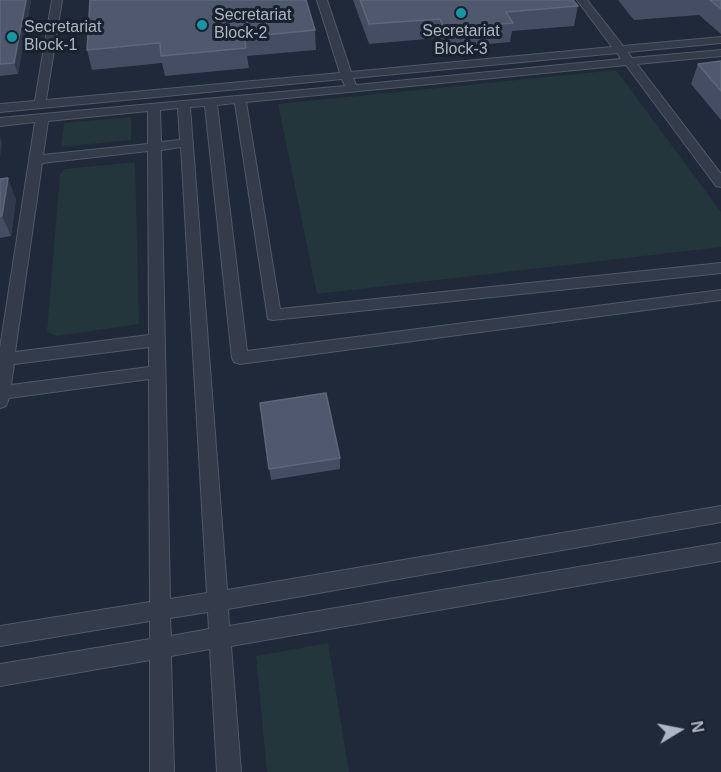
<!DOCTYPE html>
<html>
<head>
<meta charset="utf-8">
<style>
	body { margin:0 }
	#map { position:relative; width:721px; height:772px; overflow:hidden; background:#20293a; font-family:Helvetica,sans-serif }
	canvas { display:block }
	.north { position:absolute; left:649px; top:700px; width:60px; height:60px; -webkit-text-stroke:4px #19202e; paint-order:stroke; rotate:80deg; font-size:16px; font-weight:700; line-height:24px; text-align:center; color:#aeb6c6 }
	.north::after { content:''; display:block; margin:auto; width:21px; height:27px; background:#aeb6c6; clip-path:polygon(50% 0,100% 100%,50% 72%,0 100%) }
</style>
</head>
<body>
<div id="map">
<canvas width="721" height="772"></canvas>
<div class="north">N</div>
</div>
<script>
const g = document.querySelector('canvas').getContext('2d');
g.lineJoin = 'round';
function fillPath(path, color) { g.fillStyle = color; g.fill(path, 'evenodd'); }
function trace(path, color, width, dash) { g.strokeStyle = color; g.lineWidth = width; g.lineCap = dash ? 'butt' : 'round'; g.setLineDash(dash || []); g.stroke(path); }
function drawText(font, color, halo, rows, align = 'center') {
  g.font = font + ' Helvetica,sans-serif'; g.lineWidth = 6; g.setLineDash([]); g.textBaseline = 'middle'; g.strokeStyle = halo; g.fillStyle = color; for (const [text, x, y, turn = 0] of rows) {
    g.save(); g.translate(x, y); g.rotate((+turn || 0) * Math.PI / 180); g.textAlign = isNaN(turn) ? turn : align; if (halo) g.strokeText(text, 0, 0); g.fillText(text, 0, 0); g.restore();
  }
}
const green = new Path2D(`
	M616,70L721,212V247L317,294L278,104Z
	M131,117V140L61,147L64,123Z
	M135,162L139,324L57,336L47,332L60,174L65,169Z
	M328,643L349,772H267L256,656Z`);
const service = new Path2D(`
	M52,0H62L46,100L340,73L317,0H327L351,72L612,47L577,0H587L623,46L721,37V43L627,52L632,58L721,50V56L637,64L721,174V187L716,186L626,65L246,102L280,309L721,263V273L273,320L268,319L235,103L217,105L247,351L721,290V300L240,364L234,362L232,358L205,106L190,107L227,590L721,506V522L228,609L229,626L721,543V561L231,646L241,772H217L210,649L171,656L174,772H150V660L0,686V664L150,639V621L0,646V626L150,602L149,379L9,398L6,406L0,408V348L35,122L0,126V118L345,86L342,79L0,112V104L35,101ZM617,53L621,59L356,85L353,78ZM178,108L180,140L161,142L160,110ZM148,111V144L43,155L48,121ZM181,147L207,593L170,599L161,150ZM148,151L149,335L15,352L42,163ZM149,347V367L11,385L14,364ZM208,612L209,629L171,636L170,618Z`);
const wall = new Path2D(`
	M0,0H31L18,74L0,76Z
	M353,0H573L578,6L574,26L512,31L510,42L443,48L438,38L369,44Z
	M618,0H721V34L699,15L634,20Z
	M315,30L316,50L247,56L249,68L165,76L162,63L92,70L87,50Z
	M721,61V120L691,84L698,64Z
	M0,179L16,199L11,236L0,238Z
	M260,403L340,458V469L271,480Z`);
const shadedWall = new Path2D(`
	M26,0H31L18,74L14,63Z
	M0,136L2,143L0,157Z
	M8,178L16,199L11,236L2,216Z`);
const building = new Path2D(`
	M0,0H26L14,63L0,64Z
	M90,0H306L315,30L244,37L246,48L161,56L160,43L87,50Z
	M360,0H573L578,6L506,12L513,23L444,28L440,19L369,24Z
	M710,0H721V9Z
	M721,61V91L698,64Z
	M8,178L2,216H0V179Z
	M326,393L340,458L269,469L260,403Z`);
const markers = [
	[461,13,6,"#0f9aa8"],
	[202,25,6,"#0f9aa8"],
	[12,37,6,"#0f9aa8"]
];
const farPoinames = [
	["Secretariat",214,16],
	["Block-2",214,34],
	["Secretariat",24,28],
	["Block-1",24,46],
	["Secretariat",461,32,"center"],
	["Block-3",461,50,"center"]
];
fillPath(green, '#22363b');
trace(service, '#515968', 2);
fillPath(service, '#343b4a');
fillPath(wall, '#444d62');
fillPath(shadedWall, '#313a4d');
fillPath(building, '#4f586c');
trace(building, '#5e677a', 1.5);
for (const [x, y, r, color] of markers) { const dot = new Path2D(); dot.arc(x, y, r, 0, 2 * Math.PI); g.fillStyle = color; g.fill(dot); trace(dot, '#19202e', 2); }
drawText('16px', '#aeb6c6', '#19202e', farPoinames, 'left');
</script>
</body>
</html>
